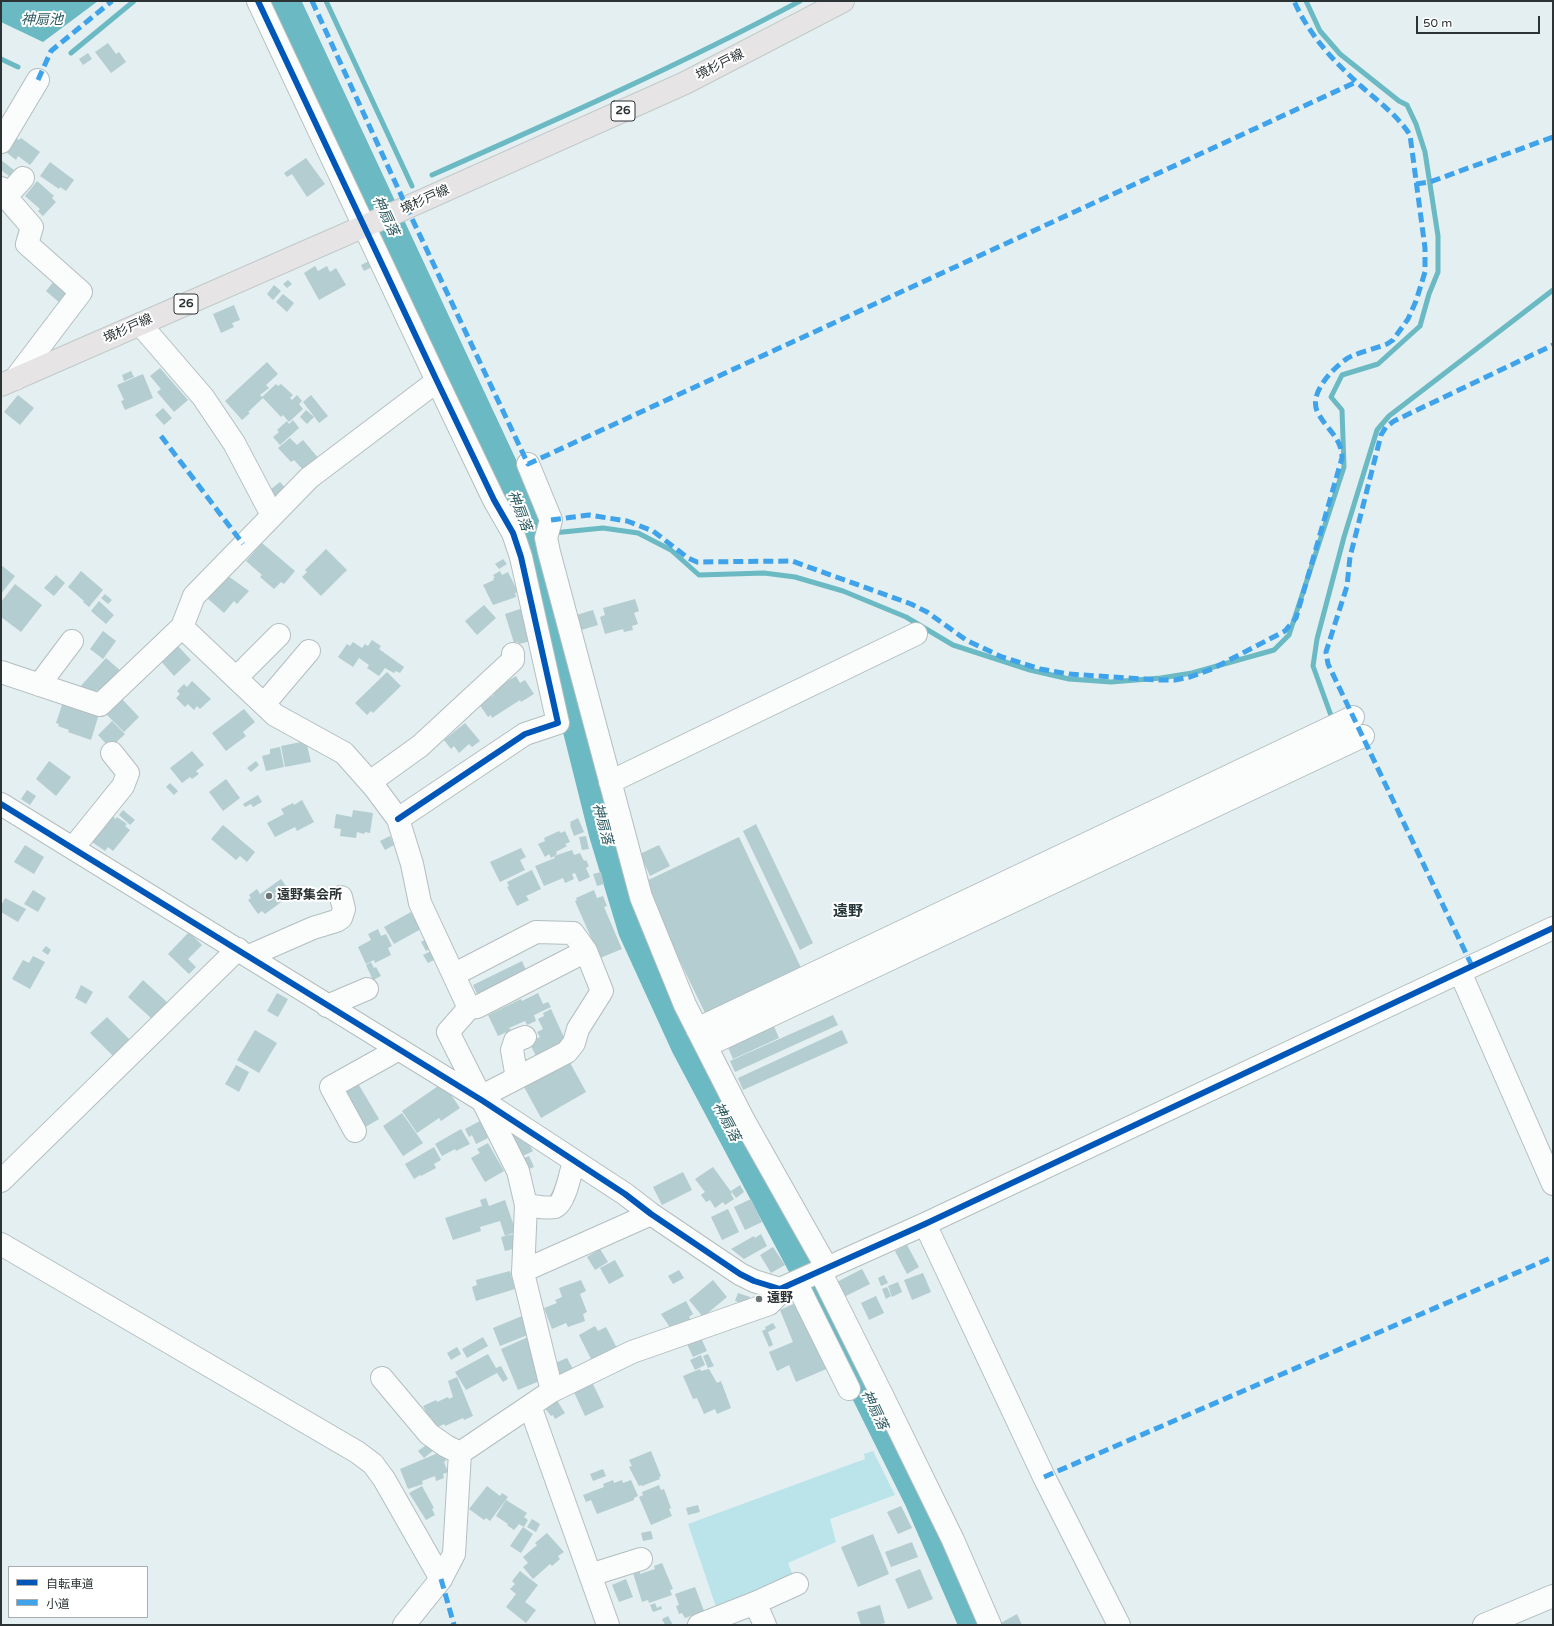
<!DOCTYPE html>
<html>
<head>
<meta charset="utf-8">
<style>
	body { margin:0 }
	#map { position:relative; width:1554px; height:1626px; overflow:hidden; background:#e3eff0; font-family:"Varela Round","Noto Sans JP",sans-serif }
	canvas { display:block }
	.frame { position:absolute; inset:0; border:2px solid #2b3335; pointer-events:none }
	.legend { position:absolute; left:8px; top:1566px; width:140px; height:52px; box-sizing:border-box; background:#fff; border:1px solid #aaadae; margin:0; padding:5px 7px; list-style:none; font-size:12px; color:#2b3335 }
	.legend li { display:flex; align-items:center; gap:8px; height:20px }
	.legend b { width:20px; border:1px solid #aaadae }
	.scale { position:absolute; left:1416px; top:16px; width:124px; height:18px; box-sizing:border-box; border:2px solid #2b3335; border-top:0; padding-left:5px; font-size:12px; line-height:14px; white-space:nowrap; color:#2b3335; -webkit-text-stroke:3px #fff; paint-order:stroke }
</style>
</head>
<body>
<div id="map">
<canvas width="1554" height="1626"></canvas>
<div class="frame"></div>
<ul class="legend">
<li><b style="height:5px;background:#0057b8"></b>自転車道</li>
<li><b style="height:5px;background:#3ea3eb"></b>小道</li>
</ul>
<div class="scale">50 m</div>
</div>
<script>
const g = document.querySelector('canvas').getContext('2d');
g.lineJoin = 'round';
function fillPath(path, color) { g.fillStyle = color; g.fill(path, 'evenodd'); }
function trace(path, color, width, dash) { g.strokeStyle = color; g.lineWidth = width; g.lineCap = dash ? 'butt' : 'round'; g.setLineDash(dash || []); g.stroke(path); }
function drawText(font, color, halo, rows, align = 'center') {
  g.font = font + ' "Varela Round","Noto Sans JP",sans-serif'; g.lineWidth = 4; g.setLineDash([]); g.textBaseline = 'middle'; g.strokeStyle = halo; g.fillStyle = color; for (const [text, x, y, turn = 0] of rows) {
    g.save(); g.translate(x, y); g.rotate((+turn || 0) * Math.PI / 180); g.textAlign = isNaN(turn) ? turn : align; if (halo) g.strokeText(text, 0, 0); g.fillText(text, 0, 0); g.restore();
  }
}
const green = new Path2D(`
	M873,1451L895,1495L830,1519L836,1542L788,1563L795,1581L718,1613L688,1524L865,1459L864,1454Z`);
const water = new Path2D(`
	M1,1H98L43,42L1,22Z`);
const stream = new Path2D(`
	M326,1L412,186
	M71,53L134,1
	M1,59L18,67
	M432,175C556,120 680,65 800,1
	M553,533L603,528L638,533L671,550L699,575L764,573L795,577L843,591L906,617L953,645L1030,670L1069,679L1111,682L1161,678L1192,673L1274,650L1289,635L1344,467L1342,410L1331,397L1342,375L1378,364L1420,326L1429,294L1438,272V236L1425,152L1416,124L1407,105L1399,101L1340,54L1320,31L1306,1
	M529,535L541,534
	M1333,721L1313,666L1317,639L1344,537L1377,430L1389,416L1553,290
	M686,1046L697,1040`);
const river = new Path2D(`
	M285,1L503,467L529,535L604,834L633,930L686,1046L806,1272L919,1499L974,1625`);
const building = new Path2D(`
	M108,43L116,54L119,52L126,62L111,73L95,52Z
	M88,53L92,59L83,65L79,59Z
	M16,138L19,140L21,138L40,152L30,165L18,156L16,160L6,152Z
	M306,158L325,184L307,197L292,174L287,177L284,173Z
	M1,160L14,170L9,176L1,170Z
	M50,162L74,180L66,191L60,187L59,189L40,176Z
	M37,181L54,196L52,198L56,202L43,216L38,211L40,209L25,196Z
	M371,260L374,266L364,271L361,265Z
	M315,266L318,271L327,266L330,272L336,268L346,285L319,300L304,273Z
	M59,275L75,288L61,304L46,291Z
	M288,280L292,284L287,288L283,284Z
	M274,285L281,291L273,300L267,294Z
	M283,294L294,303L287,312L276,302Z
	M234,305L240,320L232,323L234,327L221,333L213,314Z
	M267,362L278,374L266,385L269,388L260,395L262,397L276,384L278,386L281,384L293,395L290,398L292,400L297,395L302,401L299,404L303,409L289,422L283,415L281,417L263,398L248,412L250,413L242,420L225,401Z
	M160,368L188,400L174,412L157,392L161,389L150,376Z
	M131,371L134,377L124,381L122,375Z
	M143,374L153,398L125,410L121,401L124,400L117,385Z
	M18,395L34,408L20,425L4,412Z
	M311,395L328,416L319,423L303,402Z
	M163,408L172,418L164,425L155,415Z
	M306,410L314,417L307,424L300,417Z
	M293,420L299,428L280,445L273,437L279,432L277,430L287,421L289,424Z
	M290,438L297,445L303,440L320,460L306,473L294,460L291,462L278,448Z
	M280,482L288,491L278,499L270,490Z
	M262,543L295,571L284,584L281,582L274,589L260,577L262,575L246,561Z
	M326,549L347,570L321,596L302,577L307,572L305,570Z
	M503,559L507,564L499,569L495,564Z
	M1,565L15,576L1,594Z
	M81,571L103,590L89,607L83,602L84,601L68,587Z
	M500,571L502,575L508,572L518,592L515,593L516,597L493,605L483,585L494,580L493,578H495L493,575Z
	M56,575L65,583L54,596L44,588Z
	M228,576L249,591L237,604L234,601L224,613L207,598Z
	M15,584L42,605L21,632L1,617V602Z
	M105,594L112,600L108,604L101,598Z
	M635,599L639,611L634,613L638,624L632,626L633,630L624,632L623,629L605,634L600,617L605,615L603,608Z
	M99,601L114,615L106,624L91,611Z
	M484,605L496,618L477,635L465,621Z
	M523,608L531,641L519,644L518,642L514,643L505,614Z
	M593,610L598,625L578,631L573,616Z
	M103,631L116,641L103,659L90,649Z
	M372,640L381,646L379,649L404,667L400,673L396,671L394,673L385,668L379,676L367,668L369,665L359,658L353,667L338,657L347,644L350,646L353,642L362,648L365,644L368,646Z
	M177,645L191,660L174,676L160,660Z
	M106,658L122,672L107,687L93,692L78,689Z
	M387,672L401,686L373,713L371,711L367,715L355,703Z
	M516,676L520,683L525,680L534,694L521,702L520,700L492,718L491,715L488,717L479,704L494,695L491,691Z
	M192,681L211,699L200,709L197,706L194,710L188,704L185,707L176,698L180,694L177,691L184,684L187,687Z
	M122,699L139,717L124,732L106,714Z
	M63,702L99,714L91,740L68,732L69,730L58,726L59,724L56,723Z
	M244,709L255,722L243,732L246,736L226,751L212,733Z
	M112,721L125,734L110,748L98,735Z
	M465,723L480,741L472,747L469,744L459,753L454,746L451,749L444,740Z
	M306,741L311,762L285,767L281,746Z
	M280,747L284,767L266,771L262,756L270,754V749Z
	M192,751L204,765L196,771L199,774L192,779L190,777L182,783L170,768Z
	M49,761L71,777L56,796L36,779Z
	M256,761L259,765L251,772L247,768Z
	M226,779L240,798L223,811L209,792Z
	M170,783L178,791L174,795L166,787Z
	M27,790L36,796L30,805L21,799Z
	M258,795L262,802L253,807L251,804L245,807L243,804Z
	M302,800L314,822L297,831L295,827L275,837L267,823L284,814L281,809L293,803L294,805Z
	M123,810L135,820L130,825L119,815Z
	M353,810L373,813L370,833L365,832L364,834L357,832L356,838L340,836L341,829L334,828L336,814L352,817Z
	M111,815L116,819L117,817L127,824L125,826L130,830L113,851L108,847L105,851L92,842Z
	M578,818L584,832L574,836L570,825L571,824L570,822Z
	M756,824L813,943L800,950L743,831Z
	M223,825L255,852L247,862L240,856L236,860L211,839Z
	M559,831L561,833L565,831L570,842L565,844L567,846L556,852L557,854L551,858L549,854L545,857L538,844L545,841L544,838Z
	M390,836L394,845L385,850L380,841Z
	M586,836L589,849L582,850L579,837Z
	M739,837L803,972L707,1017L642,883Z
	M25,845L44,857L34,874L14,862Z
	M659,845L670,866L650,876L640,854Z
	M521,848L526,857L520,860L525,870L500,882L490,862Z
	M572,850L574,855L580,853L584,861L586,860L589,866L586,868L590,877L579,882L575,873L572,874L574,879L565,883L563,878L544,886L535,866L555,858L554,856Z
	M532,870L541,889L526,896L529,900L517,906L507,887L509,886L507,882Z
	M601,872L604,884L597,886L593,874Z
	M281,879L291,893L283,898L284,900L265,914L262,911L258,914L248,900L251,898L249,895L257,889L260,894Z
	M33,890L46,898L38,912L24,904Z
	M594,890L597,898L603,896L607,906L604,907L622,949L600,958L575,901L577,900L576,898Z
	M5,898L26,909L18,922L1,912V906Z
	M411,912L421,929L394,944L384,927Z
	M378,929L381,936L386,934L392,946L388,948L391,955L375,963L374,960L366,964L358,947L371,940L368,934Z
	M189,932L202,945L188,959L196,967L189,974L168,954Z
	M428,938L433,947L426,951L421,942Z
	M46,946L51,950L48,955L42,951Z
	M433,950L438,958L428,963L423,955Z
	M33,956L45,962L30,989L12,979L23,960L29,963Z
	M522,961L526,970L477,994L473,985Z
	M371,962L374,968L376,967L381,976L373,980L366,965Z
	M143,980L168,1003L152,1019L128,997Z
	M81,985L93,992L86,1004L75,998Z
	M277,993L288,999L278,1017L267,1011Z
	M538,993L543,1004L548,1002L551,1007L534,1015L536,1021L527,1025L525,1021L509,1028L511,1030L498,1036L488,1015L521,999L522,1001Z
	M551,1009L567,1044L537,1058L529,1042L540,1037L537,1032L543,1029L538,1019L544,1016L543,1013Z
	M833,1015L838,1025L735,1072L730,1061Z
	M107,1017L134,1044L117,1060L90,1033Z
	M773,1024L779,1038L733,1059L727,1045Z
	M255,1030L277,1043L259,1073L237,1060Z
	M842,1030L848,1043L743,1090L738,1078Z
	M568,1059L586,1092L541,1118L523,1085Z
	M236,1065L249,1072L239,1092L225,1084Z
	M356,1080L379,1119L362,1129L339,1090Z
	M441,1084L447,1089L460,1108L441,1121L439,1118L417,1133L402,1111Z
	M402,1113L423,1143L403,1156L383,1126Z
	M480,1121L488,1138L476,1144L472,1135L469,1137L465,1129Z
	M461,1129L470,1144L456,1151L455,1149L442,1156L435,1144Z
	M514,1133L516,1136L519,1135L523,1142L527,1140L533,1151L521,1157L509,1135Z
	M488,1143L504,1171L485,1182L471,1158L480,1153L477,1149Z
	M434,1147L441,1160L434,1164L436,1168L421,1176L420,1175L414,1179L405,1164Z
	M529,1156L534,1167L526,1170L522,1159Z
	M713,1167L732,1193L731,1194L734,1199L725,1205L723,1202L715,1208L710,1200L706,1202L701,1195L705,1192L695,1179Z
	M683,1172L692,1190L662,1205L653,1187Z
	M740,1185L744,1192L736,1198L731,1191Z
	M486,1198L489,1206L505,1200L516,1232L505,1236L500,1221L480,1227L481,1231L453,1240L445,1218L482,1206L480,1200Z
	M751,1199L762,1222L745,1230L734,1207Z
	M728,1209L739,1232L722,1240L711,1217Z
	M514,1234L517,1248L505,1251L501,1237Z
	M761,1234L767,1246L744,1259L731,1249L754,1236L755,1238Z
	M907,1245L919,1267L907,1274L895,1251Z
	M773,1247L785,1265L771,1273L760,1255Z
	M600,1249L608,1262L595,1270L587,1257Z
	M615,1260L624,1276L609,1284L600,1268Z
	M862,1269L870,1284L842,1298L835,1283Z
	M679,1270L684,1278L673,1284L668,1276Z
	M510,1271L515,1289L476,1301L472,1287L477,1285L476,1280Z
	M923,1273L931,1292L912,1300L904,1280Z
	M884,1275L888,1283L881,1286L878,1278Z
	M581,1280L586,1291L580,1294L587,1312L583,1314L585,1321L568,1327L566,1323L552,1329L544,1308L557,1303L555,1300L562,1297L559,1288Z
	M713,1280L727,1297L703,1317L689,1300Z
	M898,1282L902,1292L892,1297L888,1286Z
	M887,1287L891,1296L886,1299L882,1289Z
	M738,1293L750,1297L747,1305L735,1301Z
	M876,1296L884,1313L869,1320L861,1303Z
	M686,1301L693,1314L689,1317L692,1322L673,1332L661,1314Z
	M798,1302L831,1367L796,1382L789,1365L777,1371L769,1352L793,1342L780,1310Z
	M522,1316L530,1334L500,1346L493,1328Z
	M773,1323L776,1328L768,1332L773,1345L769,1347L762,1331L766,1329L765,1327Z
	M595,1326L598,1331L606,1327L618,1350L593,1363L579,1335Z
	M483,1337L488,1346L467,1358L462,1349Z
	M528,1337L542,1380L518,1390L501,1349Z
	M701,1338L707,1351L693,1357L687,1344Z
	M457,1347L461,1354L451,1360L447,1353Z
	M488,1354L496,1368L501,1366L508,1379L503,1382L497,1373L466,1390L455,1372Z
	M708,1354L714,1366L708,1368L703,1356Z
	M701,1355L705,1365L695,1370L690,1360Z
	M567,1358L573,1369L561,1375L555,1363Z
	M700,1369L701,1371L709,1369L717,1383L721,1381L731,1408L717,1414L715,1409L704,1414L697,1398L693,1399L683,1376Z
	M457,1377L473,1416L464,1420L463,1418L445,1426L444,1424L436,1428L431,1417L429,1418L423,1406L436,1400L437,1402L448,1397L449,1399L453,1397L448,1381Z
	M592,1382L604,1407L585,1416L574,1392Z
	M556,1399L565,1413L555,1419L553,1415L551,1416L544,1407Z
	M430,1442L435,1449L424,1458L418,1451Z
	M651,1451L661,1476L659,1477L660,1479L642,1486L641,1485L639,1486L629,1467L632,1466L629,1460Z
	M438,1453L439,1456L443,1454L446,1461L444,1462L448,1472L443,1474L444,1478L436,1481L435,1476L422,1481L423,1484L408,1489L400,1469Z
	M603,1469L606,1476L593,1481L590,1474Z
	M613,1480L614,1483L622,1480L623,1483L631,1480L638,1496L634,1498V1500L597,1514L591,1500L586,1502L583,1495L604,1487L603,1484Z
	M659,1485L661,1490L664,1489L671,1508L669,1509L672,1516L651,1525L639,1497L643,1495L642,1492Z
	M422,1486L434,1508L432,1509L435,1515L426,1520L409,1493Z
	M487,1486L500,1496L502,1493L508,1497L490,1521L486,1518L484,1520L469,1509Z
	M506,1500L527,1513L524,1517L528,1520L524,1527L519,1524L514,1530L507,1525L508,1524L496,1516Z
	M698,1505L700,1512L688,1515L686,1508Z
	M901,1506L912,1528L898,1534L887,1512Z
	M532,1519L540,1524L536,1532L527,1527Z
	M523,1527L533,1534L521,1553L510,1546Z
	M651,1531L653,1539L643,1541L641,1533Z
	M547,1533L564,1552L558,1556L560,1559L552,1566L550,1564L533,1579L523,1567L528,1563L523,1557L537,1545L535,1543Z
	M873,1534L889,1574L858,1587L841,1547Z
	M912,1542L918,1557L891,1567L885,1552Z
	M662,1563L673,1589L670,1590L672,1595L649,1603L648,1600L642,1602L633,1573L640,1571V1574L655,1569L654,1566Z
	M920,1569L933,1599L908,1609L895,1579Z
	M520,1571L538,1585L525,1602L536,1610L526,1623L506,1607L516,1594L510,1589L515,1584L512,1581Z
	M626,1579L633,1597L619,1602L612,1585Z
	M695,1587L704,1611L685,1618L682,1613L679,1614L676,1606L679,1605L675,1594Z
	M655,1603L657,1608L661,1606L662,1609L653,1612L650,1605Z
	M880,1605L885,1623L878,1625H861L857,1612Z
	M1017,1614L1022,1625H999V1624Z
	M668,1616L673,1625H665L662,1619Z`);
const minor = new Path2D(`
	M258,1L437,381L494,500L513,533L521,557L558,723L525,734L398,819
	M1,142L38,80
	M1,188L6,197L32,227L27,244L81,292L15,379
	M6,197L23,178
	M140,324L203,397L234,443L272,515
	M528,464L551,520L546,538L549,552L641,897L685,1005L743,1119L827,1268
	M182,627L194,596L309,478L437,381
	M1,672L100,705L182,627L275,715L344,753L375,788L398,819L412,864L420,903L469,1008L448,1032L518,1171L526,1205L523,1273L552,1391
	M236,678L279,635
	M39,685L72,641
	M264,704L309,651
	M370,782L420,746L513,660V654
	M610,782L916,634
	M1,804L483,1101L625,1194L651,1214L740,1274L754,1281L780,1289L925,1224L1553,928
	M73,848L123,786L128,773L112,753
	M249,956L313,928L336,921L341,918L344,909L341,897
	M1460,972L1553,1184
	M455,974L536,932L573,933L586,951L602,991L578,1029L574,1043L567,1052L488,1093L483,1101
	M327,1006L367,989
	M469,1008L477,1007L586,951
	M697,1029L1353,717
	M706,1046L1363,736
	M517,1078L512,1050L515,1041L525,1037
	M355,1131L331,1087L399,1049
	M1,1181L238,949
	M526,1205C535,1206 546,1209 555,1207C565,1203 571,1171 574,1161
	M925,1224L1044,1477L1119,1625
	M1,1244L357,1452L373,1464L384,1479L441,1579
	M523,1271L651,1214
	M820,1271L883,1397L953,1540L990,1625
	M796,1282L849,1389
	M382,1378L429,1434L446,1446L460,1453
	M530,1406L608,1625
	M590,1575L641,1559
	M755,1603L797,1584
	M404,1625L441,1579L454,1554L460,1453L552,1391L632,1352L769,1304L775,1298L780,1289
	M699,1625L755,1603L765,1625
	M1484,1625L1553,1596`);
const major = new Path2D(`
	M1,385L399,211L685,83L843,1`);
const quiet = new Path2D(`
	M312,1L407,208L528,464L1356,82
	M38,80L51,51L112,1
	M1416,184L1430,182L1553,137
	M161,436L243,544
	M551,520L589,515L627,521L653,531L688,558L697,562L792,561L911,604L927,612L966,640L1002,657L1040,669L1069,674L1158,680H1175L1190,677L1212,669L1285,631L1296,618L1342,458C1342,438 1327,430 1318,413C1308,395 1330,371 1345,360C1352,354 1377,348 1387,344L1393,340L1408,319L1416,301L1425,272V248L1410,135C1398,116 1379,102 1362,87C1335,63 1309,35 1294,1
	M1472,966L1328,664L1326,652L1347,586L1350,557L1381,435L1386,427L1394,421L1553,345
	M1044,1477L1553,1257
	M441,1579L454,1625`);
const cycleway = new Path2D(`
	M258,1L437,381L494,500L513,533L521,557L558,723L525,734L398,819
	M1,804L483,1101L625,1194L651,1214L740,1274L754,1281L780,1289L925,1224L1553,928`);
const markers = [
	[269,896,4,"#6b7576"],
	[759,1299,4,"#6b7576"]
];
const shields = [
	[623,111,24],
	[186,304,24]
];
const shieldNames = [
	["26",623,111],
	["26",186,304]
];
const streetNames = [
	["境杉戸線",720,65,-27],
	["境杉戸線",425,200,-24],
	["境杉戸線",128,329,-24]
];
const poiNames = [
	["遠野集会所",277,896],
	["遠野",767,1299]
];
const waterNames = [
	["神扇池",42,20],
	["神扇落",385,216,65],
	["神扇落",519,511,69],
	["神扇落",602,824,75],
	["神扇落",726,1122,62],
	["神扇落",874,1410,64]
];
const quarterNames = [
	["遠野",848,912]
];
fillPath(green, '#bbe4ea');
fillPath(water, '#6ab9c3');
trace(stream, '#6ab9c3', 5);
trace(river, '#6ab9c3', 30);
fillPath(building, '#b4cdd0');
trace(minor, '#b4bebf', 24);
trace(major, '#c2c9c9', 24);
trace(minor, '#fbfdfd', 22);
trace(major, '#e7e4e6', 22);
trace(quiet, '#3ea3eb', 5, [10, 5]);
trace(cycleway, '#0057b8', 6);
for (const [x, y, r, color] of markers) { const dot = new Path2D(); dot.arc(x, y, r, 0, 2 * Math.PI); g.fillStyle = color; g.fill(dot); trace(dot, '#fff', 1.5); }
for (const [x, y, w] of shields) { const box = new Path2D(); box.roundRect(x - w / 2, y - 10, w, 20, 3); g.fillStyle = '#fff'; g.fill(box); trace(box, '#2b3335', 1); }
drawText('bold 12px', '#2b3335', null, shieldNames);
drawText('13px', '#2b3335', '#fff', streetNames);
drawText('bold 13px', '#2b3335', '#fff', poiNames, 'left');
drawText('italic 14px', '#2c5a60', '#fff', waterNames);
drawText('bold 15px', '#253739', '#fff', quarterNames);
</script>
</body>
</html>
